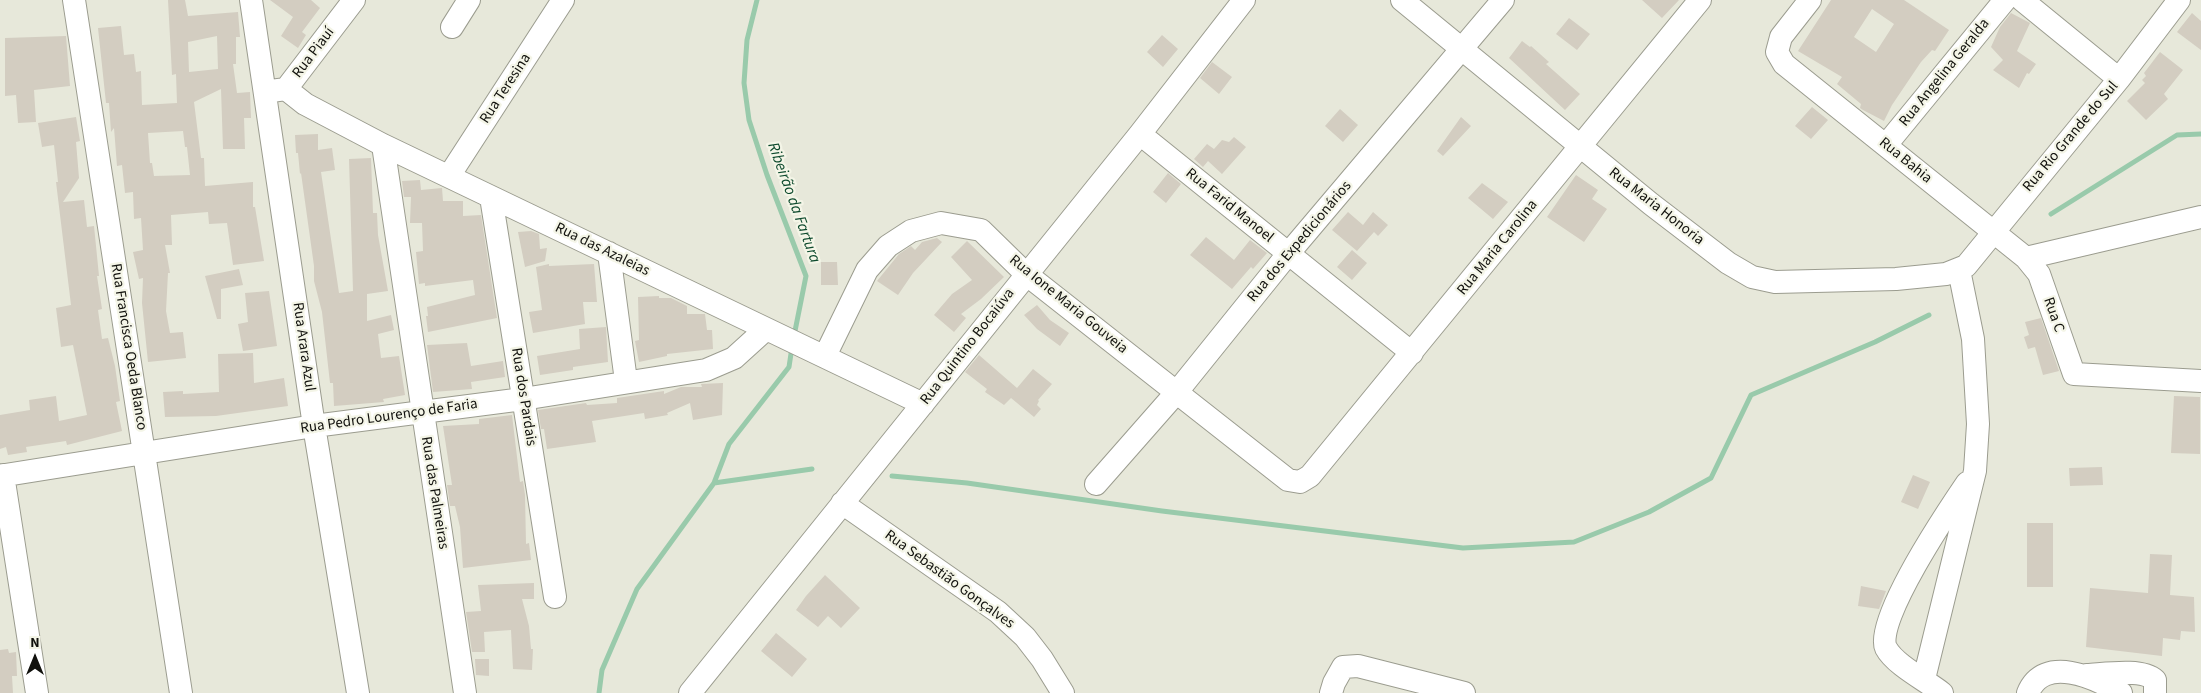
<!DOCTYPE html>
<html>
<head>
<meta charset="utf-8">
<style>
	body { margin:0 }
	#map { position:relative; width:2201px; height:693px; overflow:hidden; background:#e7e8da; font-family:"Source Sans 3",sans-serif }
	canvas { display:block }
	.north { position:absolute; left:10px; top:633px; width:50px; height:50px; -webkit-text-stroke:4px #f4f5e7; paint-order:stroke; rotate:0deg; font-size:14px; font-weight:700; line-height:20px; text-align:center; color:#11110d }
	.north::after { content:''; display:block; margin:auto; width:18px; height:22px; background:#11110d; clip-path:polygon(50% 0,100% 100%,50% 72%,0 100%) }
</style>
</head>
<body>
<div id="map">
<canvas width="2201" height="693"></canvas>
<div class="north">N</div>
</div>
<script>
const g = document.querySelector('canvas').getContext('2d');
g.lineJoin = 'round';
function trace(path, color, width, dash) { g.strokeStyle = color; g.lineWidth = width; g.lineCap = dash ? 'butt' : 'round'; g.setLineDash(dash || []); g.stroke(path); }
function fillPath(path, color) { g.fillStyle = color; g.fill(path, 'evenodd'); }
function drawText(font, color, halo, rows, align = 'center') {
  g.font = font + ' "Source Sans 3",sans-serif'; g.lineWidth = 4.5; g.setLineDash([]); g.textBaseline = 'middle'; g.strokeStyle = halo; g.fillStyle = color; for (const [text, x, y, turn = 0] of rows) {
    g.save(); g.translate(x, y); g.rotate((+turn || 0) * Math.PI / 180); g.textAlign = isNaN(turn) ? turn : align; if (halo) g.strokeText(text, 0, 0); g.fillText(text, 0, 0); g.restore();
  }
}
const stream = new Path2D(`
	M757,0L747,40L744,83L749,120L767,175L806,276L794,336
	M2051,214L2177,135L2201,134
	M892,476L967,483L1162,511L1463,548L1574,542L1649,512L1711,478L1751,395L1875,342L1929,315
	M714,483L812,469
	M599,693L602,670L637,589L714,483L729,444L789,367L792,347`);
const building = new Path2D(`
	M168,0H185L188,16L238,12L240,37H236V64H233L237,93L250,92L251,118H244L245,149H223L221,89L194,102L201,158H204L205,186L253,182V207H255L264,261L233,265L227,223L209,224L208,212L171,215L172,245H165L170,273H168L166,311L170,333L183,332L186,358L148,362L142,303L143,278L139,279L133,252L143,250L141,218L134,219L133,192L125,193L122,165L117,166L114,128L111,132L109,103H106L98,28L121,26L124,55L134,54L136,72L141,71L142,105L177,103L176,74L172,75ZM217,36L218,69L189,72L188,42ZM183,131L185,147H187L190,175L154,176L152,163H150L148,133Z
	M270,0H311L320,8L302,32L306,35L298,48L281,36L293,17Z
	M1642,0H1679L1662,18Z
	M1831,0H1904L1949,30L1935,51L1932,50L1921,62L1892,105L1884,121L1863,110L1860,108L1861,104L1837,84L1842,77L1798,51ZM1872,9L1894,24L1876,52L1854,37Z
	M2011,13L2030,23L2017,51L2036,64L2029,74L2027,73L2019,88L1993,70L2003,60L1991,47L2000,27Z
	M2192,13L2201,21V50L2177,32Z
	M1569,18L1590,34L1577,50L1556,34Z
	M1162,35L1178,49L1163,67L1147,52Z
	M66,36L70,86L34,90L36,122L18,123L16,95L5,96V38Z
	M1522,41L1530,47L1531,46L1549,62L1546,64L1580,94L1565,110L1509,58Z
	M2160,52L2183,70L2164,94L2168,99L2146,120L2127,101L2145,83L2142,80L2146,76L2144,73Z
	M1212,62L1232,77L1219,94L1200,78Z
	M1812,107L1828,120L1811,139L1795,126Z
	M1340,109L1358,125L1343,142L1325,126Z
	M76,117L80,141L76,142L79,178L63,202L84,200L87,227L94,226L99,276H97L102,309L98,310L102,339L108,338L115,366L120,401L116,402L122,431L67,445L66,441L26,447L27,452L8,455L6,447L0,449V415L30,410L29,400L56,396L59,421L87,415L73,345L61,347L56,308L71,305L56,182H58L54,145L42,147L38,123Z
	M1461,117L1471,126L1443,156L1437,151Z
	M318,134V150L332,148L335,170L321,172L339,293L353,291L349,159L371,158L373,213H377L378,235L388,291L367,294V321L391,315L394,330L378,334L381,358L399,356L405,395L383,399L384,402L334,406L333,383H330L322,312L314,281V266L301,173L300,174L298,153H296L295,135Z
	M1234,137L1246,147L1222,174L1208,161L1203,167L1194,159L1207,144L1214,149L1222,140L1229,142Z
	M1168,173L1181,184L1166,203L1153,192Z
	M1576,175L1598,190L1592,199L1607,209L1584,242L1547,217Z
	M420,180L421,190L442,188L443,201H463V216L481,215L497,318L428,332L426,316H428L427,307L475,295L473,280L425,286V283L419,284L416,252L423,251L422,223H410L411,197H404L402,181Z
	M1482,183L1508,202L1493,219L1468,198Z
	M1348,212L1363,225L1373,212L1388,225L1378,236L1374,232L1357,251L1332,230Z
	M531,231L539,234L540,249L547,248L545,261L525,267L518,232Z
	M1206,237L1234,260L1250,240L1267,253L1253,269L1251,267L1232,289L1190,255Z
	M937,238L942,242L913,273L898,295L877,281L899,254L911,246L915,250L922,242Z
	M967,241L1004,277L981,299L961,314L966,318L954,332L934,315L952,294L972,280L951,257Z
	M1352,250L1367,263L1352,280L1337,267Z
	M821,262H837L838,285H821Z
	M549,264V266L594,264L597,302H583L585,324L533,333L529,312L542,310L536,267Z
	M239,269L243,285L221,289V319H217L205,276Z
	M269,291L277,346L243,351L238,324L248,322L245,293Z
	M659,296V298H671L687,306V314H705L707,330H712L713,349L667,354V356L639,362L635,341L639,340L638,297Z
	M1037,305L1050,320L1069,333L1060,346L1037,329L1024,315Z
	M2041,318L2059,371L2043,375L2035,347L2028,349L2024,337L2029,335L2025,322Z
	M606,327L608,362L573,367V370L540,375L537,356L580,349L579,329Z
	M467,343L471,366L503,361L505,377L471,382L472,389L433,392L427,345Z
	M253,353L254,383L284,378L288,406L216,416L165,417L163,392L183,391V394L219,392L218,354Z
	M979,355L1017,388L1033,369L1052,384L1038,400L1039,401L1037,405L1041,409L1034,417L1011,398L1004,405L985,392L987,389L965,372Z
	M723,383L722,415L693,420L690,403L667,413L668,415L645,419L644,413L592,421L596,442L547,449L544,429H541L538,410L586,403L587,405L617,403V398L664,391V394L681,387H702L701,384Z
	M2174,396L2200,397V454L2171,453Z
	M512,415L520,482L523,481L525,495L526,544L529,543L531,560L463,568L460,527L455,506H450L447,485H452L443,426L479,424V419Z
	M2102,467L2103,485L2070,486L2069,468Z
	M1913,475L1930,482L1918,509L1901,502Z
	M2027,523H2053V587H2027Z
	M2150,554L2172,555L2170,595L2194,597L2195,632L2181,631L2180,640L2163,638L2162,656L2086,647L2090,588L2148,593Z
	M825,575L860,608L841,628L828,616L818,627L796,610L806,596Z
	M534,583V599H522L529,626L531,649H533L532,670L513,669L511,630L484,632L485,652H472L466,612L481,611L478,585Z
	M1861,586L1886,591L1879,609L1858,606Z
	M776,633L807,659L792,677L761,651Z
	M8,649L9,653L16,652L17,676H12L13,693H0V650Z
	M475,659H489V676L476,675Z`);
const minor = new Path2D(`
	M74,0L181,693
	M251,0L314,426L358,693
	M1402,0L1651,204L1728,263L1752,277L1775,282L1896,279L1946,274L1966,266L2119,79L2179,0
	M1810,0L1781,37L1777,52L1784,64L2026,258L2039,274L2074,374L2201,381
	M2022,0L2119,79
	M452,27L469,0
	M286,89L305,104L383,145L923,404
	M271,91L286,89L354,0
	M1140,134L1412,353
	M383,145L465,693
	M1886,145L2005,0
	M449,176L563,0
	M491,197L555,597
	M609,253L626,381
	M2026,258L2201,217
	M825,356L867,270L888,246L911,231L941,223L981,230L1026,274L1288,480L1300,482L1310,476L1700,0
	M3,475L37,693
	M0,476L314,426L523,399L706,370L734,358L766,329
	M1096,484L1176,393L1288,254L1503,0
	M842,503L998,612L1025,637L1042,659L1063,693
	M2087,675C2105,674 2142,668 2155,680V693
	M1924,679L1975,471L1978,424L1973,339L1959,270
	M690,693L1140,134L1244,0
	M1331,693L1334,683L1343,667L1358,666L1464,693
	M1942,693C1927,681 1895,665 1886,648C1873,622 1950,508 1967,483
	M2028,693C2044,654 2095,678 2121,693`);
const streetNames = [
	["Rua Piauí",314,53,-53],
	["Rua Angelina Geralda",1945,73,-51],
	["Rua Teresina",506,89,-57],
	["Rua Rio Grande do Sul",2071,137,-50],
	["Rua Bahia",1905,161,39],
	["Rua Farid Manoel",1229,206,39],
	["Rua Maria Honoria",1656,207,38],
	["Rua dos Expedicionários",1300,242,-50],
	["Rua Maria Carolina",1498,248,-51],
	["Rua das Azaleias",602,250,26],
	["Rua Ione Maria Gouveia",1068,305,39],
	["Rua C",2053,315,71],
	["Rua Francisca Oeda Blanco",128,347,81],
	["Rua Arara Azul",303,347,82],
	["Rua Quintino Bocaiúva",968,347,-52],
	["Rua dos Pardais",523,397,81],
	["Rua Pedro Lourenço de Faria",389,417,-8],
	["Rua das Palmeiras",434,493,81],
	["Rua Sebastião Gonçalves",949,580,36]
];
const waterNames = [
	["Ribeirão da Fartura",793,203,70]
];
trace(stream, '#99caab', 5);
fillPath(building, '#d3cdc1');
trace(minor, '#9b9c8f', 24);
trace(minor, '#fff', 22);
drawText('15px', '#11110d', '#f4f5e7', streetNames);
drawText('italic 16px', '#0c492c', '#f4f5e7', waterNames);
</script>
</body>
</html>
